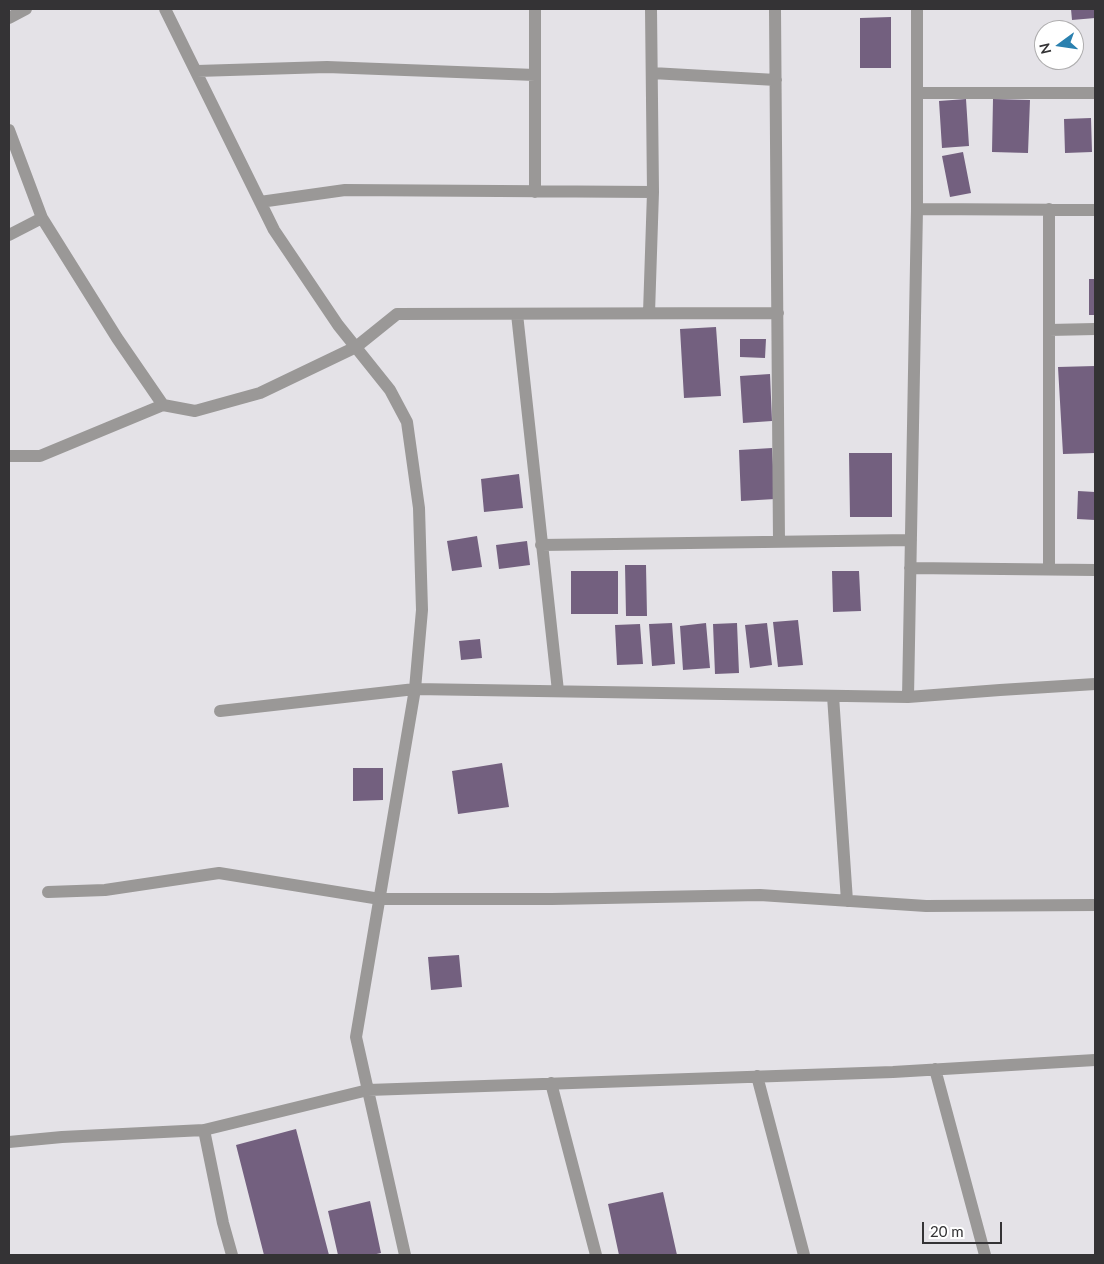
<!DOCTYPE html>
<html>
<head>
<meta charset="utf-8">
<style>
	body { margin:0 }
	#map { position:relative; width:1104px; height:1264px; overflow:hidden; background:#e4e2e7; font-family:Lato,sans-serif }
	canvas { display:block }
	.frame { position:absolute; inset:0; border:10px solid #343335; pointer-events:none }
	.north { position:absolute; left:1034px; top:20px; width:50px; height:50px; box-sizing:border-box; background:#fff; border:1px solid #aeadae; border-radius:50%; rotate:256deg; font-size:14px; font-weight:700; line-height:20px; text-align:center; color:#343335 }
	.north::after { content:''; display:block; margin:auto; width:18px; height:22px; background:#2a80af; clip-path:polygon(50% 0,100% 100%,50% 72%,0 100%) }
	.scale { position:absolute; left:922px; top:1222px; width:80px; height:22px; box-sizing:border-box; border:2px solid #343335; border-top:0; padding-left:6px; font-size:15px; line-height:18px; white-space:nowrap; color:#343335; -webkit-text-stroke:4px #fff; paint-order:stroke }
</style>
</head>
<body>
<div id="map">
<canvas width="1104" height="1264"></canvas>
<div class="frame"></div>
<div class="north">N</div>
<div class="scale">20 m</div>
</div>
<script>
const g = document.querySelector('canvas').getContext('2d');
g.lineJoin = 'round';
function fillPath(path, color) { g.fillStyle = color; g.fill(path, 'evenodd'); }
function trace(path, color, width, dash) { g.strokeStyle = color; g.lineWidth = width; g.lineCap = dash ? 'butt' : 'round'; g.setLineDash(dash || []); g.stroke(path); }
const building = new Path2D(`
	M1071,9H1095V18L1072,20Z
	M891,17V68H860V18Z
	M966,99L969,146L942,148L939,101Z
	M993,99L1030,100L1028,153L992,152Z
	M1091,118L1092,152L1065,153L1064,119Z
	M963,152L971,193L950,197L942,156Z
	M1089,279H1095V315H1089Z
	M716,327L721,396L684,398L680,329Z
	M740,339H766L765,358L740,357Z
	M1095,366V453L1063,454L1058,367Z
	M770,374L772,421L743,423L740,376Z
	M772,448L775,499L741,501L739,450Z
	M849,453H892V517H850Z
	M519,474L523,508L484,512L481,479Z
	M1078,491L1095,492V520L1077,519Z
	M477,536L482,567L452,571L447,541Z
	M527,541L530,565L499,569L496,545Z
	M625,565H646L647,616H626Z
	M571,571H618V614H571Z
	M832,571H859L861,611L833,612Z
	M798,620L803,665L778,667L773,622Z
	M672,623L675,664L652,666L649,624Z
	M706,623L710,668L683,670L680,626Z
	M737,623L739,673L715,674L713,624Z
	M767,623L772,665L750,668L745,625Z
	M640,624L643,664L617,665L615,625Z
	M480,639L482,658L461,660L459,641Z
	M502,763L509,807L458,814L452,771Z
	M353,768H383V800L353,801Z
	M459,955L462,987L431,990L428,957Z
	M296,1129L329,1255H264L236,1145Z
	M663,1192L677,1255H619L608,1204Z
	M370,1201L381,1253L372,1255H338L328,1211Z`);
const minor = new Path2D(`
	M165,9L274,230L338,325L390,390L407,422L419,508L422,610L415,689L356,1037L405,1255
	M775,9L779,542
	M9,18L26,9
	M197,71L327,67L535,75
	M652,73L776,80
	M917,93H1095
	M9,130L42,218L117,338L163,405L195,411L260,393L356,347L397,314L778,313
	M535,192V9
	M260,202L345,190L653,192
	M917,209L1095,210
	M1049,209V569
	M9,235L42,218
	M649,313L653,192L651,9
	M517,314L558,691
	M1049,330L1095,329
	M9,456H40L163,405
	M541,545L911,540
	M910,568L1095,570
	M833,696L847,901
	M908,697L917,209V9
	M220,711L415,689L908,697L1000,690L1095,684
	M48,892L105,890L219,873L380,899H552L760,895L926,906L1095,905
	M935,1069L985,1255
	M757,1076L804,1255
	M551,1083L596,1255
	M204,1130L223,1223L232,1255
	M9,1142L62,1137L204,1130L368,1090L893,1072L1095,1060`);
fillPath(building, '#73607f');
trace(minor, '#9a9897', 12);
</script>
</body>
</html>
